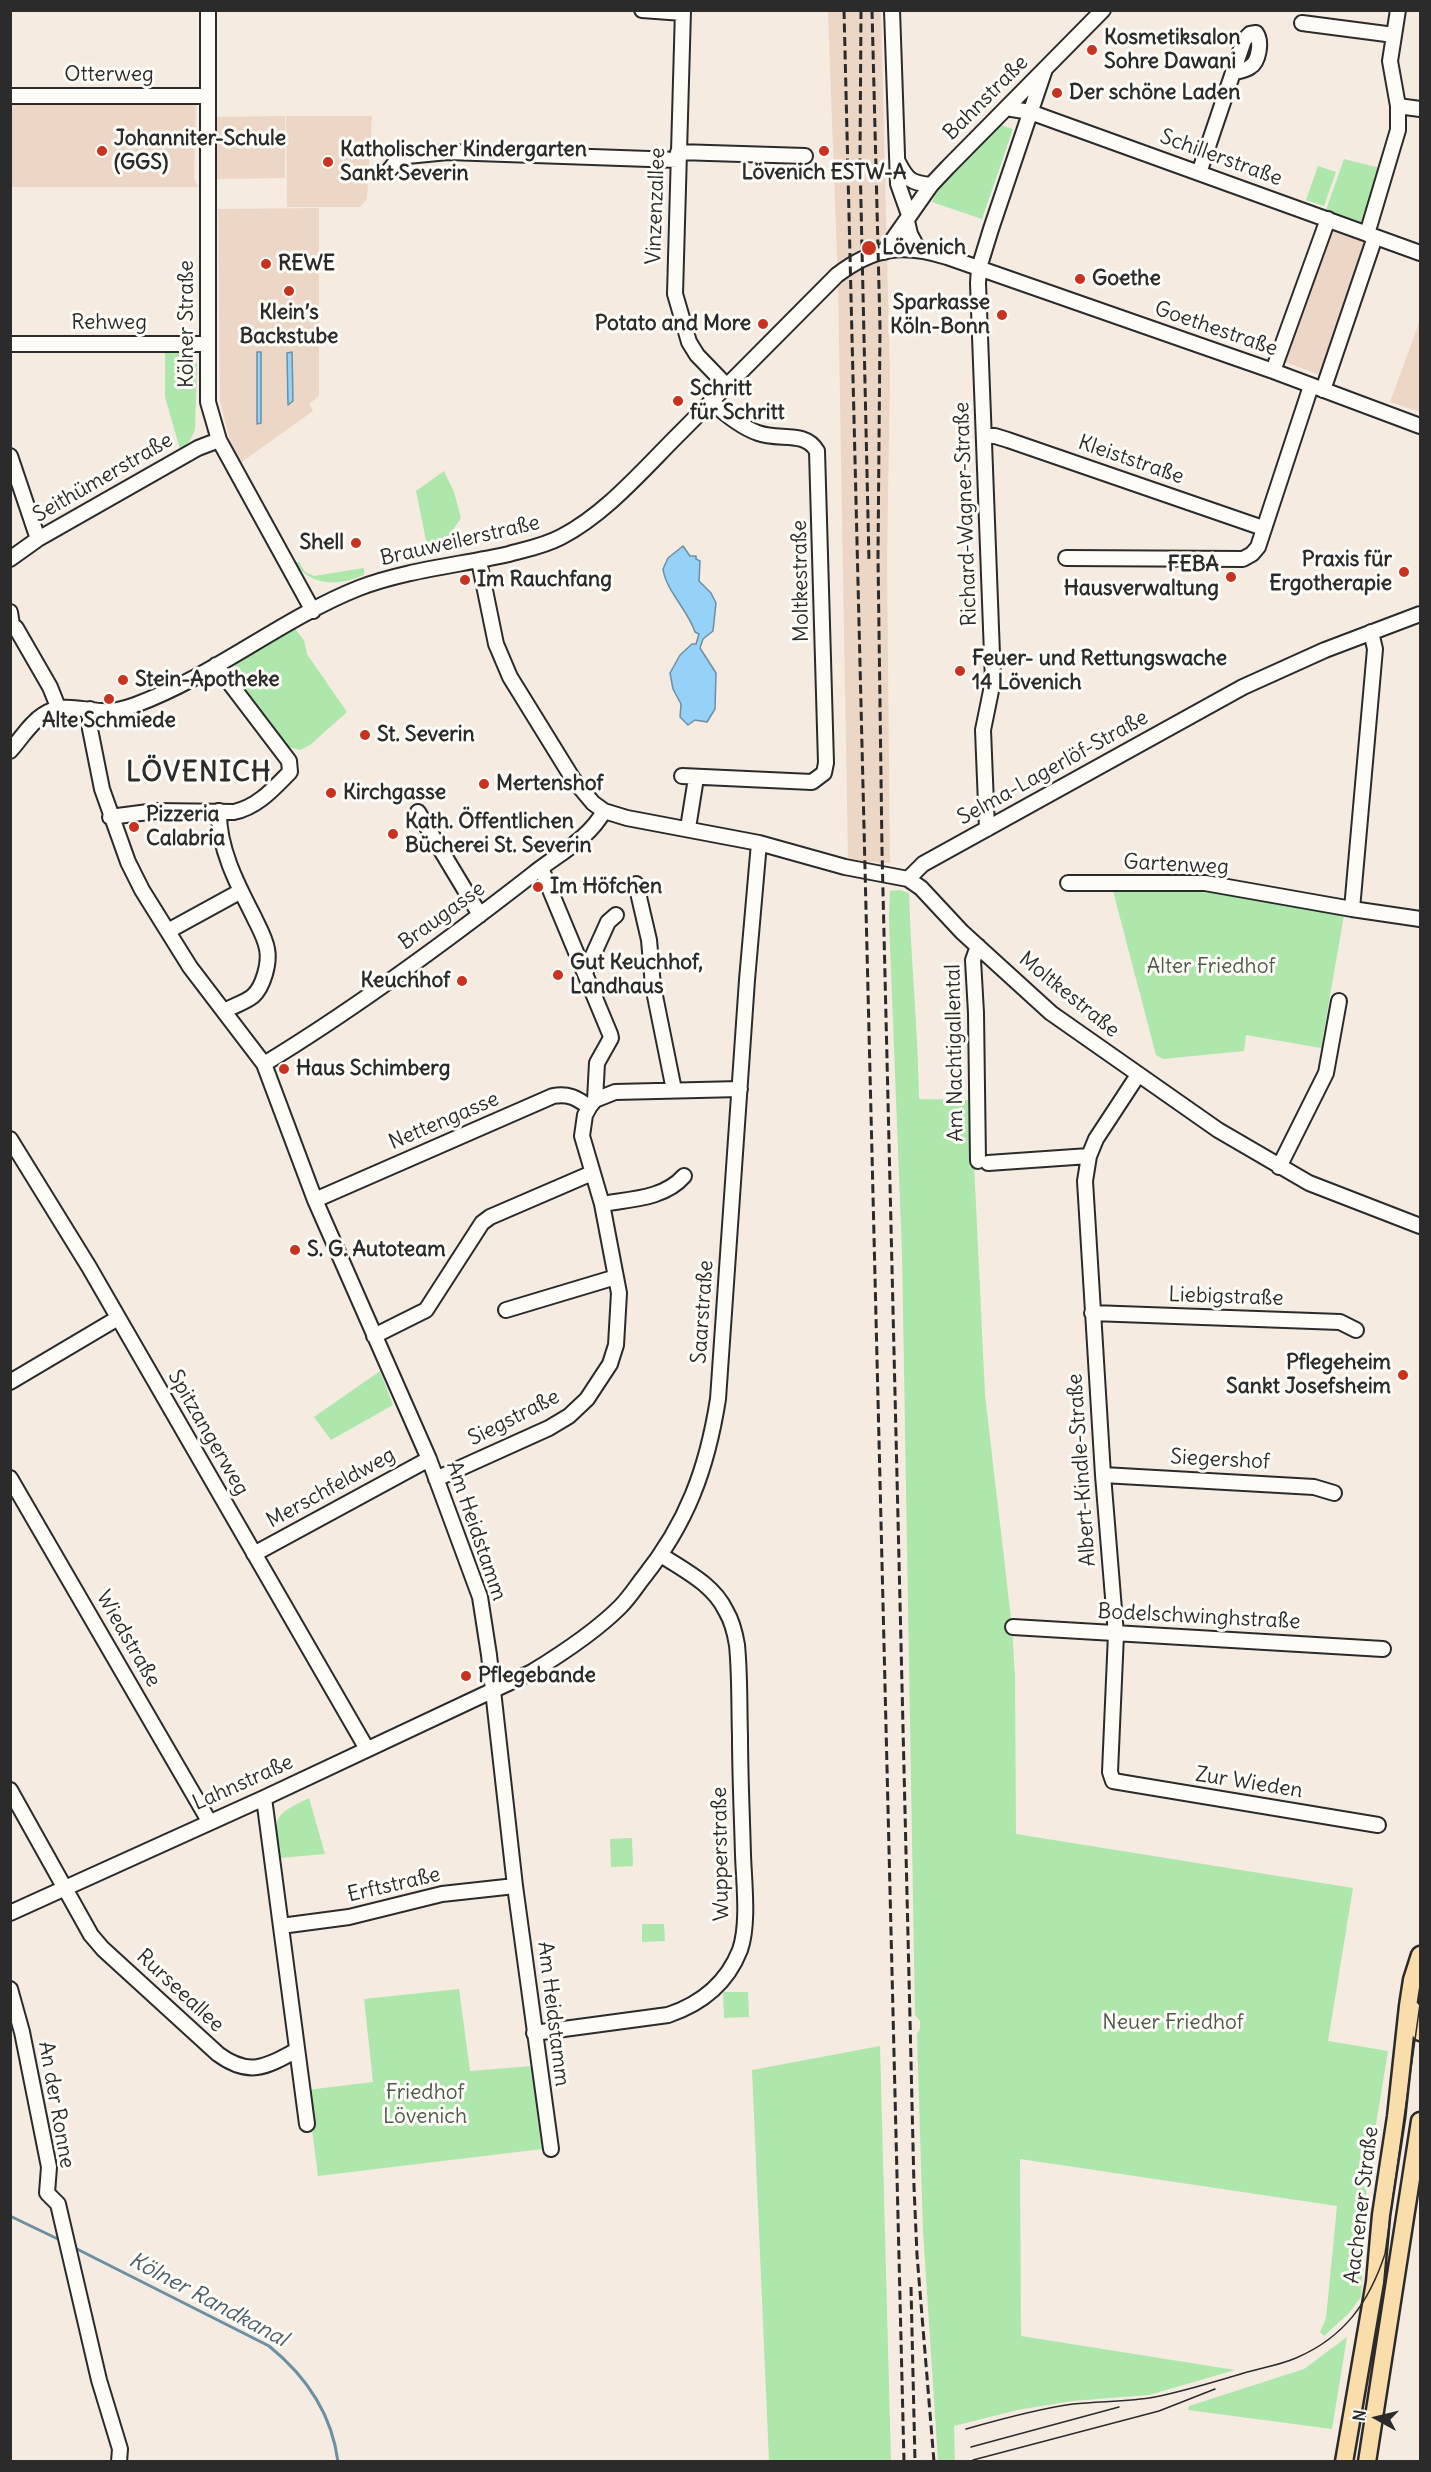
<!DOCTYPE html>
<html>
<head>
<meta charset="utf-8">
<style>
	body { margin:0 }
	#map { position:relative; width:1431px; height:2472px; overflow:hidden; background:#f5ebe1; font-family:Delius,sans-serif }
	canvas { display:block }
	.frame { position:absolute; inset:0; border:12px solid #2b2b2b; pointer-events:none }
	.north { position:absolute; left:1347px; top:2388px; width:60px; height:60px; -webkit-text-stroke:4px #fdfcf7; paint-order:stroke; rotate:278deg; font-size:16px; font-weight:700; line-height:24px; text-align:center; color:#2b2b2b }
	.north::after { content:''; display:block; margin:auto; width:21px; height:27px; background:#2b2b2b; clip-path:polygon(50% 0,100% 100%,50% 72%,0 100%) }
</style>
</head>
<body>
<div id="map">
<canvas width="1431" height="2472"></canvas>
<div class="frame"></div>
<div class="north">N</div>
</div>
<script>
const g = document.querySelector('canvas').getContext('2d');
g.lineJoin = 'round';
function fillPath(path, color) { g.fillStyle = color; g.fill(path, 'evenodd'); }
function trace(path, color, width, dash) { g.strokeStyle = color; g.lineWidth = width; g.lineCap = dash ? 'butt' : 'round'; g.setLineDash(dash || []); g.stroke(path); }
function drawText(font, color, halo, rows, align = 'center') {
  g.font = font + ' Delius,sans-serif'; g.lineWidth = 6; g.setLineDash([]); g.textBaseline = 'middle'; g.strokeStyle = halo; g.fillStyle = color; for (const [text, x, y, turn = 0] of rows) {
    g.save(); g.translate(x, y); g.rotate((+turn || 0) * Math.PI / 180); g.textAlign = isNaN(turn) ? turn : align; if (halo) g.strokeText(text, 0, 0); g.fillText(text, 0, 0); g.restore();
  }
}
const built = new Path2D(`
	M828,11H881L890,378L887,559L890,863L848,860L838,285Z
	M11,104L196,105L194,178L198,187H11Z
	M285,116V178L215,179V117Z
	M286,116H372L367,199L360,207H287Z
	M319,208V396L309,404L313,411L239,464L230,441L220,401L218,209Z
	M1328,227L1367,242L1320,375L1282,361Z
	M1420,320V412L1390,402Z`);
const green = new Path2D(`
	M1001,125L1013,129L982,219L932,202L938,190Z
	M1344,159L1380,168L1364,223L1326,210Z
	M1318,166L1336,172L1324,206L1306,200Z
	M165,351C179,351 191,350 197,364L195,430L189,442L180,449L165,397Z
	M444,471L454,492L461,518L447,538L436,540L437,548L429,555L416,491Z
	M294,562H299L305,572L314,576L364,568V575C339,586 311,587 294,562Z
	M295,629L304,640L307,654L347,712L310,745L300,750L286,746L237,685L233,670L237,662Z
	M1201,889L1344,915L1321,1048L1246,1035L1244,1051L1163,1059L1156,1055L1113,891Z
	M900,890L909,893C911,962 918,1030 919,1099L971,1100L985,1395L1012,1627L1015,1677L1016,1834L1353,1888L1328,2041L1388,2051L1367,2179L1361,2297L1349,2313L1324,2336L1320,2332L1326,2318L1337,2206L1020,2159L1021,2336L1235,2370L1149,2395L1072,2401L1017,2410L954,2426L955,2462L938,2461L923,2232L917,2034L920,2029V2021L915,2015L902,1253L889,919L890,891Z
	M380,1371L393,1405L331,1440L314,1417Z
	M309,1798L325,1854L280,1858C275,1817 270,1817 309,1798Z
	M632,1838L633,1866L611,1867L610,1839Z
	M642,1924H664L665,1941L642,1942Z
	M459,1989L470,2071L532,2066L542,2149L318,2176L307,2090L373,2082L364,1999Z
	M723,1992H748L749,2017L724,2018Z
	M880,2046L891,2461H769L752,2070Z
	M1347,2337L1332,2429L1188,2410L1189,2406L1304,2369Z`);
const water = new Path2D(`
	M257,352H261V423L257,424Z
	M292,352L293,401L288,405L287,353Z
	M683,546L690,556H696V559L700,561L699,581L711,593L716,603L713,631L703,639L700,648L716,673L715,709L707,722L695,720L688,725L680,717L681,704L673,689L670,673L680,655L692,644H696L699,634L695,632C688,610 666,591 663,569L668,558Z`);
const stream = new Path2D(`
	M10,2216L62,2241
	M73,2247L269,2346C306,2376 332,2414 338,2462`);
const minor = new Path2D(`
	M208,10V402L219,440L313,611
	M642,10L683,13
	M683,10L675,294L689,342L697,355L727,386
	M892,10L898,184L909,215
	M1302,23L1394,35
	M10,96H208
	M1398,106L1420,109
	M1006,108L1030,112L1420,253
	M678,152L805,156
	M898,162C907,180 911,183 931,185
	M387,173L396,162L407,156L448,152L678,160
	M1199,173L1244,40L1250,34L1256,33C1262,41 1259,62 1250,67C1246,70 1239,71 1235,72
	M907,221L910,234L918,249
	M1367,234L1398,130V106L1390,61L1398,10
	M884,252L931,185L948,167L1103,10
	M10,344H207
	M1273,371L1328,219
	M1323,390L1375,237
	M984,436H995L1008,440L1263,528
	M10,456L38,539
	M1066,558L1243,559L1252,554L1258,547L1311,386
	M10,559L38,539L198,448L219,440
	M479,561L496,644L510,677L573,779L593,803L604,811L627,818L759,843L845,867L908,879L921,888L962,932L1051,1013L1218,1130L1309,1183L1420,1226
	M10,612L12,625L16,628L50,687L58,707
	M90,709V729L102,789L128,862L142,890L190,967L264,1064L315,1200L429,1459L480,1597L489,1655L515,1886L551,2149
	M10,751C21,739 30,723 43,715C62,702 80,710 101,711C113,712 124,709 135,705C214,676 281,619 359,588C406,570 460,565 509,554C527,549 544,546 561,537C605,514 641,472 676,437C730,383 784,329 837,275C874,247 903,243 947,257L1273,371L1420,426
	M682,776L812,782L824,773L826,763L817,451C805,430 779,441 758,433C741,427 725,414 712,402
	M219,811C218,847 237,884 253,915C258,926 265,937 267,949C270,963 263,987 253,996C246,1002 233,1006 224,1011
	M418,812L480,915
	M110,817L156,811L234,812C258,807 274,788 290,772L289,761L216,665
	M688,828L696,778
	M987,829L983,730L993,681L978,283L979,268L991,229L1045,69
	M541,868L610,1034L611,1038L597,1063L595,1100
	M908,879L923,864L1243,687L1325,650L1420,614
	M1068,883H1205L1352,909L1375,649L1371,632
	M636,884L649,940L653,986L674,1090
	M1352,909L1420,919
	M168,931L241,891
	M585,973L608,922L616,915
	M264,1064C358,1007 447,941 533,874C558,854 589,839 604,811
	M1138,1075L1096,1139L1089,1156L1085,1181L1103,1475L1116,1634L1110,1772L1113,1781L1378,1825
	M10,1139L89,1267L367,1749
	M978,1161L976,1013L973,960L978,946
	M988,1163L1089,1156
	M1279,1167L1326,1073L1339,1001
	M315,1200L553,1096C568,1093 577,1098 589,1107
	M602,1204C630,1199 664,1199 684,1176
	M506,1310L616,1277
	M1092,1313L1340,1322L1356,1330
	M374,1336L426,1310L482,1223L490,1217L592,1173
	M10,1382L118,1318
	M1103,1475L1314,1487L1334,1493
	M10,1478L209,1821
	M436,1479L549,1428L569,1416L587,1399L610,1364L616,1345L619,1293L602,1204L582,1136L585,1115L590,1106L595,1100L615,1092L740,1089
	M254,1554L429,1459
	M1013,1627L1383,1649
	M10,1790L91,1935L103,1949L218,2054C249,2077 266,2067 297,2050
	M264,1798L307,2124
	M10,1913L264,1798L532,1672C563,1653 595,1632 620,1607C629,1598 636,1587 643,1578C687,1523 707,1469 718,1399L747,980L759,843
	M281,1926L349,1917L442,1894L515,1886
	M10,1989L22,2032L49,2167L47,2193L58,2204L99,2380L120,2449L119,2462
	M534,2033L668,2015C701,2004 727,1983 740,1950C749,1924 744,1883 743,1855C742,1815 740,1776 740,1736C739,1706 740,1676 737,1645C735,1633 732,1621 726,1611C713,1584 685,1571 661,1555`);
const major = new Path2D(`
	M1412,2009L1414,2024L1420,2032
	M1344,2462L1375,2282L1381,2215L1396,2117L1408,2006L1412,1980L1420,1955
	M1367,2462L1420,2121`);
const tram = new Path2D(`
	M966,2429C1001,2419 1037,2409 1073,2404C1100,2401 1128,2402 1155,2397C1185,2391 1214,2382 1244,2373C1261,2368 1280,2365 1296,2358C1345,2337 1369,2302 1385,2254L1420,2004
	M971,2447L1119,2407
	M973,2460L1159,2411L1215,2389`);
const rail = new Path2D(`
	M844,10L904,2462
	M861,10L860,159L869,562
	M872,10L880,327L878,557L882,850L914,2187L917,2255L934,2462
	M911,2287L915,2462`);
const markers = [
	[1092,50,6,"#c8321e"],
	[1057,93,6,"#c8321e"],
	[102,151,6,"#c8321e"],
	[824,151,6,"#c8321e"],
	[328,162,6,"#c8321e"],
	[869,248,8,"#c8321e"],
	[266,264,6,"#c8321e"],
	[1080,279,6,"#c8321e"],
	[289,291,6,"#c8321e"],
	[1002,315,6,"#c8321e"],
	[763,324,6,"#c8321e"],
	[678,401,6,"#c8321e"],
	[356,543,6,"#c8321e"],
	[1404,572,6,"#c8321e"],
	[1231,577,6,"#c8321e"],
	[465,580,6,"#c8321e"],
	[960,671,6,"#c8321e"],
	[123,680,6,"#c8321e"],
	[109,699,6,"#c8321e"],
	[365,735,6,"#c8321e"],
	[484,784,6,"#c8321e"],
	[331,793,6,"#c8321e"],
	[134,827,6,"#c8321e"],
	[393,834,6,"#c8321e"],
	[538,887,6,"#c8321e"],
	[558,975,6,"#c8321e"],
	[462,981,6,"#c8321e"],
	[284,1069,6,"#c8321e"],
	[295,1250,6,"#c8321e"],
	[1403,1375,6,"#c8321e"],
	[466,1676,6,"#c8321e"]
];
const poiNames = [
	["Kosmetiksalon",1104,38],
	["Sohre Dawani",1104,62],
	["Der schöne Laden",1069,93],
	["Johanniter-Schule",114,139],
	["(GGS)",114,163],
	["Katholischer Kindergarten",340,150],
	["Sankt Severin",340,174],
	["Lövenich ESTW-A",824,173,"center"],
	["Lövenich",882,248],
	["REWE",278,264],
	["Goethe",1092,279],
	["Sparkasse",990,303,"right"],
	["Köln-Bonn",990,327,"right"],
	["Klein’s",289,313,"center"],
	["Backstube",289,337,"center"],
	["Potato and More",751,324,"right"],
	["Schritt",690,389],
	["für Schritt",690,413],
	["Shell",344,543,"right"],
	["Praxis für",1392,560,"right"],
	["Ergotherapie",1392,584,"right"],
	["FEBA",1219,565,"right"],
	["Hausverwaltung",1219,589,"right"],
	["Im Rauchfang",477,580],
	["Feuer- und Rettungswache",972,659],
	["14 Lövenich",972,683],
	["Stein-Apotheke",135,680],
	["Alte Schmiede",109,721,"center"],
	["St. Severin",377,735],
	["Mertenshof",496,784],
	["Kirchgasse",343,793],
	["Pizzeria",146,815],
	["Calabria",146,839],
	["Kath. Öffentlichen",405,822],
	["Bücherei St. Severin",405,846],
	["Im Höfchen",550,887],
	["Gut Keuchhof,",570,963],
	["Landhaus",570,987],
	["Keuchhof",450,981,"right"],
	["Haus Schimberg",296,1069],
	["S. G. Autoteam",307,1250],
	["Pflegeheim",1391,1363,"right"],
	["Sankt Josefsheim",1391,1387,"right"],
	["Pflegebande",478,1676]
];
const streetNames = [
	["Otterweg",109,75],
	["Bahnstraße",986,98,-45],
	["Schillerstraße",1221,158,20],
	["Vinzenzallee",656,206,-88],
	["Rehweg",109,323],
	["Kölner Straße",187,324,-90],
	["Goethestraße",1216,329,19],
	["Kleiststraße",1131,460,19],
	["Seithümerstraße",103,478,-30],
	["Richard-Wagner-Straße",966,514,-92],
	["Brauweilerstraße",460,541,-13],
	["Moltkestraße",801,581,-91],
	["Selma-Lagerlöf-Straße",1053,768,-29],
	["Gartenweg",1176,865,3],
	["Braugasse",442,916,-36],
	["Moltkestraße",1069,995,39],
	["Am Nachtigallental",955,1053,-91],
	["Nettengasse",444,1121,-23],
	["Liebigstraße",1226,1297,2],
	["Saarstraße",703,1312,-86],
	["Siegstraße",514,1418,-27],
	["Spitzangerweg",208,1433,60],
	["Siegershof",1220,1460,3],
	["Albert-Kindle-Straße",1082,1470,-94],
	["Merschfeldweg",331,1488,-29],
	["Am Heidstamm",476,1531,71],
	["Bodelschwinghstraße",1199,1617,3],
	["Wiedstraße",128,1639,60],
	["Lahnstraße",243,1783,-24],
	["Zur Wieden",1249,1783,9],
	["Wupperstraße",721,1854,-91],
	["Erftstraße",394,1885,-13],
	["Rurseeallee",180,1991,43],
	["Am Heidstamm",553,2014,83],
	["An der Ronne",56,2105,80],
	["Aachener Straße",1362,2205,-83]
];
const parkNames = [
	["Alter Friedhof",1211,967],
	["Neuer Friedhof",1173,2023],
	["Friedhof",425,2093],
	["Lövenich",425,2117]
];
const waterNames = [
	["Kölner Randkanal",208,2300,28]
];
const districtNames = [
	["LÖVENICH",199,773]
];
fillPath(built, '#ecd7c6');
fillPath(green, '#ade7ac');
fillPath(water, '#96d1f7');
trace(water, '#6b8fa5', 1.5);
trace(stream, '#6b8fa5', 3);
trace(minor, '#2b2b2b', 18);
trace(major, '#2b2b2b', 21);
trace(minor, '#fdfcf7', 14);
trace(major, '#f9deab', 16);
trace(tram, '#2b2b2b', 1.5);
trace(rail, '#2b2b2b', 3, [9, 4.5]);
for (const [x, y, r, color] of markers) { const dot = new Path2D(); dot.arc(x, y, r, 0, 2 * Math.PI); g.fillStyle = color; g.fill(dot); trace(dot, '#fdfcf7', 2); }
drawText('bold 21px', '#2b2b2b', '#fdfcf7', poiNames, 'left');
drawText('21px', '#2b2b2b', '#fdfcf7', streetNames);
drawText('21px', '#4c5a4b', '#fdfcf7', parkNames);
drawText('italic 22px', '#4b5d68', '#fdfcf7', waterNames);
g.letterSpacing = '1.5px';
drawText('bold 27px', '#2b2b2b', '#fdfcf7', districtNames);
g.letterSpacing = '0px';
</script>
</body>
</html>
